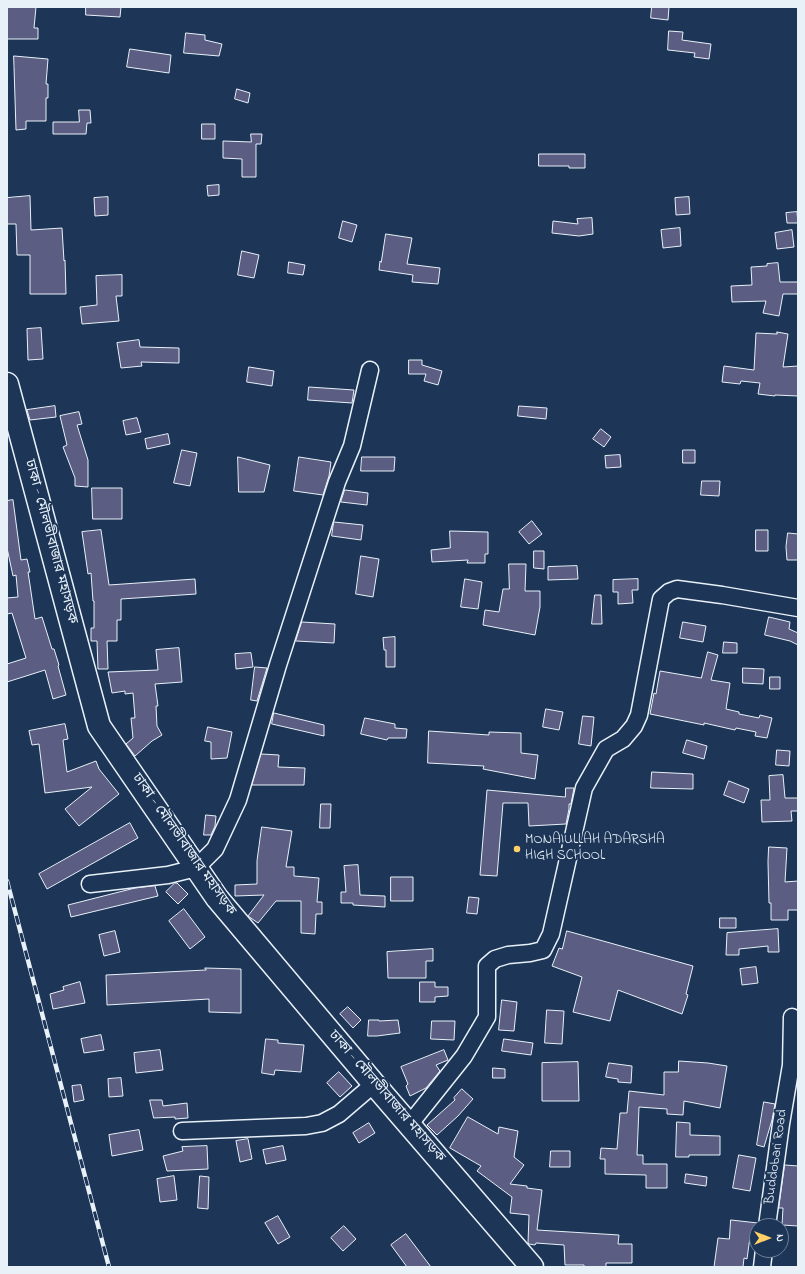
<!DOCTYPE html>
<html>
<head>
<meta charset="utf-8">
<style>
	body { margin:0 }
	#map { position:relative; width:805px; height:1274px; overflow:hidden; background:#1d3557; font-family:"Indie Flower",sans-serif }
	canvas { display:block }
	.frame { position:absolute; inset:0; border:8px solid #e8f1f8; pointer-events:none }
	.north { position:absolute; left:749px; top:1218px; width:40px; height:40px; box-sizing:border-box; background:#1d3557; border:1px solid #6e8097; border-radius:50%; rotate:90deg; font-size:11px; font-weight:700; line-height:16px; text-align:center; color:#e8f1f8 }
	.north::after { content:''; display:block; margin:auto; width:14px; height:18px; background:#ffd166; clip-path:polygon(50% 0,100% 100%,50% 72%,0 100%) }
</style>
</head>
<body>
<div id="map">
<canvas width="805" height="1274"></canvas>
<div class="frame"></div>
<div class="north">N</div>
</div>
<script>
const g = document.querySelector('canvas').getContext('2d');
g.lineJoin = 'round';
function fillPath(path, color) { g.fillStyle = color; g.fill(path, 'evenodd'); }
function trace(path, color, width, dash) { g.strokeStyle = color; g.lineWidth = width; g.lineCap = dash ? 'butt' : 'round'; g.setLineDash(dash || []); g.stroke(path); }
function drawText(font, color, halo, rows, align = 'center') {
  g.font = font + ' "Indie Flower","Noto Sans Bengali",sans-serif'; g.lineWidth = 4; g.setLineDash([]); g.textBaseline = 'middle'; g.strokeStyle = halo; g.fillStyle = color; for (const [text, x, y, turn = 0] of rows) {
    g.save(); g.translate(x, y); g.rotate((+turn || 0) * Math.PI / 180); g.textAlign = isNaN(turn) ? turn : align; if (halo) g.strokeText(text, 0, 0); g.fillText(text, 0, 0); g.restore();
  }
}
const building = new Path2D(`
	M7,7H36L34,28H38V39H7Z
	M86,7H121L120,17L86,15Z
	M652,7H669L668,20L651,18Z
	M669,31L683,32L682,40L711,44L709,59L694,57L695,53L668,50Z
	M186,33L205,35V40L222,44L219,56L184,53Z
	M130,49L171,55L169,73L127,67Z
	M14,56L48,59L46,84H48V98H46V121H26V129L16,130L14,67Z
	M237,89L250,93L248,103L235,99Z
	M79,110H90L91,123H87L86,134H53V122H79Z
	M202,124H215V139H202Z
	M251,134H262L261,144H256V177H242V159L223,158V141L251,142Z
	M539,154H585V168H569V166H539Z
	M219,185V195L208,196L207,186Z
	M30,196L31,230L62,228L64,261L65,260L66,294H30V255H17L16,224H7V198Z
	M108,197V215L95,216L94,198Z
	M689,197L690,214L676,215L675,198Z
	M797,212L798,223H787L786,213Z
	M592,218L593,234L579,236L552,233L553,221L578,224L577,219Z
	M343,221L357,225L352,242L339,238Z
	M680,228L681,246L663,248L661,230Z
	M792,230L794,247L777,249L775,233Z
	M386,234L412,238L407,264L440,268L438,284L412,282L413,275L379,270L380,261L381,262Z
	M242,251L259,255L254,278L238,275Z
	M289,262L305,265L303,275L288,273Z
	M778,263L780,282H798V294H783L779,316L763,313L766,301L732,302L731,286L752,285L751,267L767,266V264Z
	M122,275V296H116L119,321L82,324L80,307L97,305L96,276Z
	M41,328L43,359L28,360L27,329Z
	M777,332L788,334L783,367L798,366V396L775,395V396L758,394L760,383L741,381L740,384L722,382L724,366L754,370L756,333L777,334Z
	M139,340L140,347L179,348V363L141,362L142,366L121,368L117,343Z
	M409,360H422V365L442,371L438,385L424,381L426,374H409Z
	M249,367L274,371L272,386L247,382Z
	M309,387L354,390L352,403L308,400Z
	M55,406L56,417L30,420L27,410Z
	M519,406L547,408L546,419L518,416Z
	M79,412L82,424L77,425L88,460V487L75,486V478L63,447L67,445L60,416Z
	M137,418L141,432L126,435L123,421Z
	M601,429L611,437L604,447L593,439Z
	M168,434L170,444L147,449L145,439Z
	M182,450L197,453L190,486L174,483Z
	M683,450H695V463H683Z
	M620,455L621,467L606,468L605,456Z
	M238,457L270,465L264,492H239Z
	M299,457L331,462L329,476L323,495L294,491Z
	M362,457H395L394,471H361Z
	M702,481H720L719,496L701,495Z
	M92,488H122V519H93Z
	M345,490L368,493L367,505L341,502Z
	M13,500L21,560L27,559L30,572H28L30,585L35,619L42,617L52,649H54L59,665L58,666L66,695L53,699L45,670L7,682V664L26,658L12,613L7,614V598L18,597L16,575L13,576L7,548V501Z
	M532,521L542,534L529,544L519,532Z
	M334,522L363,525L361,540L332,536Z
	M101,530L109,585L195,579L196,594L121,599V620H117V641H107L108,669H98L97,641H91V628H94V601H93L91,573L88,574L82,532Z
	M756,530H768V551H756Z
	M450,531L488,532V554H485V563H467L468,560L432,562L431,550L450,548Z
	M788,533L798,534V560H787L786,547Z
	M534,551H544V569L534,568Z
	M361,556L379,559L373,597L356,594Z
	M509,564H526L525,591H540V607L535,635L483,625L485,610L499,612L503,589H509Z
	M577,566L578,579L548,580V567Z
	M465,579L482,582L478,609L461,607Z
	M638,579V590H632L633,603L618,604V592H613V580Z
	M595,595H601L602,624H592Z
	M769,617L790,622L789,629L798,633V645L790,641L765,635Z
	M302,622L335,624L334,643L296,641Z
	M683,622L706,626L703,642L680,638Z
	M395,637V667H386V650H384L383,638Z
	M724,642L737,643V653H723Z
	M179,648L182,682L155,684L158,706H156L157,726L162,735L152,741L135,756L126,744L133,738L131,718H135L133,693L125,694V691L112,693L108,672L158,670L156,650Z
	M708,652L718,655L711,680L730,683L726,709L739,712V714L759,718L760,715L772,718L767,738L755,736L756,732L736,728L735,730L704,723V725L650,714L654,693L656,694L660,671L701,678Z
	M251,653L253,667L236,669L235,654Z
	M255,667L267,668L257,701L251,700Z
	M743,668L764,669L763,684L743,683Z
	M770,677H780V689H770Z
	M546,709L563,712L559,730L543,727Z
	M274,713L324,725V736L272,724Z
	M583,716L594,717L591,746L579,744Z
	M365,718L395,724V728L407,729L406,738H388L387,740L361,734Z
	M65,724L68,739L63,740L67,772L96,761L99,769L119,794L79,826L65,809L92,787L45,793L39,744L32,745L29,731Z
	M208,727L232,732L227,758L211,759V742L205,741Z
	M429,731L489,735V732L521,733V753L538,755L535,779L483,769L484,766L428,763Z
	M687,740L707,746L704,759L683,753Z
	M777,750L790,751L789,766L776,765Z
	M261,754L279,755L278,767L305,768L304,785H252Z
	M652,772L693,774V789L651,788Z
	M783,775L785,798H798V811H791L792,821L762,822L761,800H770L769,776Z
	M729,781L749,789L744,803L724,795Z
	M566,788H574L571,804H569V809L566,824L529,826L528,803H503L497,876L480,875L487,790L565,797Z
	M321,804H331L330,828H320Z
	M206,815L216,816L215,826L211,835H204Z
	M130,823L138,838L47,889L39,874Z
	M262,827L292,831L286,867H294V876L319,878L317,902H322V914H316L315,934L301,933V901H276L258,923L248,916L264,895L235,896V885L257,884V861Z
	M769,847L787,848L785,882L798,881V910H788V920H771V903H769L768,862Z
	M358,865L360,895L385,896V907L353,905V903H341V892H346L344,866Z
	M391,877H413V901H391Z
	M175,883H177L188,894L178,904L166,892Z
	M155,886L158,896L71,917L68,905L135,888Z
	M469,897L479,898L477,914L467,913Z
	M184,909L205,937L190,949L169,921Z
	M720,918H736V928H720Z
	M778,929L779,952H768V946L739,949V955H726L727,933Z
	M115,931L120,952L104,956L99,935Z
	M567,931L693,966L686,994L688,995L682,1014L618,990L610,1021L573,1012L582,977L552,966L559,948L562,949Z
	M433,949V961H426V978H388L387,952Z
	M756,967L758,983L742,985L740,969Z
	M205,968L241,969V1013L209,1012V999L107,1005L106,975L206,970Z
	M80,982L85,1003L53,1009L50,994L64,990L63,987Z
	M420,982H435V987H448V996L435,997V1002H420Z
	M502,1000L517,1002L514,1031L499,1030Z
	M348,1007L361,1020L353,1028L340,1014Z
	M547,1010L564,1011L562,1044L545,1043Z
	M369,1020H379V1021L398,1020L400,1033L377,1036H368Z
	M432,1021H455L454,1040L431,1039Z
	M101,1035L104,1050L84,1053L81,1039Z
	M266,1039L278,1040V1043L304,1045L301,1072L275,1070L274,1075L262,1073Z
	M504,1039L533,1043L531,1055L502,1051Z
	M160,1050L163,1070L136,1073L134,1053Z
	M444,1050L448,1060L436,1065L440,1071L426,1088L410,1096L406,1086L408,1084L401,1067Z
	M679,1061L708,1063L727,1066L720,1108L684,1101L683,1115L667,1114V1109L639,1107L637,1155H643V1164H667V1188H646V1175L605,1174V1159H600L601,1148L617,1149L620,1113H627L629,1091L664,1095V1072H678Z
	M578,1062L579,1101H542V1063Z
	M609,1063L632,1066L631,1083L618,1082V1079L606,1077Z
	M493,1068L505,1069V1078H493Z
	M339,1072L352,1086L340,1097L327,1083Z
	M121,1078L123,1096L109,1097L108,1079Z
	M81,1085L84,1100L74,1102L72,1086Z
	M462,1089L473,1099L458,1116L437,1135L427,1125L455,1100L454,1098Z
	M150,1100H162L163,1106L187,1103L188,1118L175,1119V1117L154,1118Z
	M764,1102L775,1104L772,1120L764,1147L757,1145Z
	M468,1117L498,1134L499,1127L518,1131L514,1157L524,1165L510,1184L527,1186V1188L542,1190L537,1230L619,1235L618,1244H632V1263H606V1267H584V1265H565L564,1245L536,1243L535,1245L529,1244L528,1243L529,1215L510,1213L512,1197L477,1171L481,1166L450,1148Z
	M677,1122L690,1123V1135L720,1136V1155H689V1157H676Z
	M369,1123L375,1133L359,1143L353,1133Z
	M139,1130L143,1150L112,1156L109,1135Z
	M248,1139L252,1159L240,1162L236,1141Z
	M207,1146L208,1169L167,1171L163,1156L183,1151L182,1147Z
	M283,1146L286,1160L266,1164L263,1150Z
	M551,1151H570V1167H550Z
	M739,1155L756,1158L750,1191L733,1188Z
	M785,1165L798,1166V1226L782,1225L783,1208H779Z
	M686,1174L707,1177L706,1186L685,1183Z
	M174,1176L177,1200L160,1202L157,1179Z
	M200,1176L209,1177L208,1209L198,1208Z
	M278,1216L290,1237L278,1244L265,1223Z
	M731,1220L758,1223L756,1238L750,1237L747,1259L744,1258L743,1267H714L718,1238L729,1239Z
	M344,1226L356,1239L343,1251L331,1238Z
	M406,1234L431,1267H407L391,1245Z`);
const minor = new Path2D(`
	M90,884L168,875L196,868L215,849L238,800L278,665L337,482L352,446L370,370
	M409,1125L464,1056L487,1017V966L495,959L508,955L530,953L543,950L551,934L584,788L606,749L623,739L634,726L639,715L661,599L669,592L677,589L722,595L798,608
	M182,1131L306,1126L322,1123L339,1114L374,1084
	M767,1226L781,1124L791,1065L792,1017
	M762,1267L764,1250`);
const highway = new Path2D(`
	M7,384L99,726L217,898L374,1084L532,1267`);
const rail = new Path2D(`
	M7,881L109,1267`);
const markers = [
	[517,849,4,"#ffd166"]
];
const streetNames = [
	["ঢাকা - মৌলভীবাজার মহাসড়ক",50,542,75],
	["ঢাকা - মৌলভীবাজার মহাসড়ক",183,845,55],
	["ঢাকা - মৌলভীবাজার মহাসড়ক",386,1097,49],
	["Buddobari Road",777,1157,-82]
];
const poiNames = [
	["MONAIULLAH ADARSHA",525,841],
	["HIGH SCHOOL",525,857]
];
fillPath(building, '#5b5e82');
trace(building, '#e8f1f8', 1);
trace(minor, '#e8f1f8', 19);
trace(highway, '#e8f1f8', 25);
trace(minor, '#1d3557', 16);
trace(highway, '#1d3557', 22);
trace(rail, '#e8f1f8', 4.5);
trace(rail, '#1d3557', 3, [9]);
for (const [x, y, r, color] of markers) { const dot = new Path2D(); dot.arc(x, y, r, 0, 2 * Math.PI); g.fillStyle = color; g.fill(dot); trace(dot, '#1d3557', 1.5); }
drawText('14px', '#e8f1f8', '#1d3557', streetNames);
drawText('14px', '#e8f1f8', '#1d3557', poiNames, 'left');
</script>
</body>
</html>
